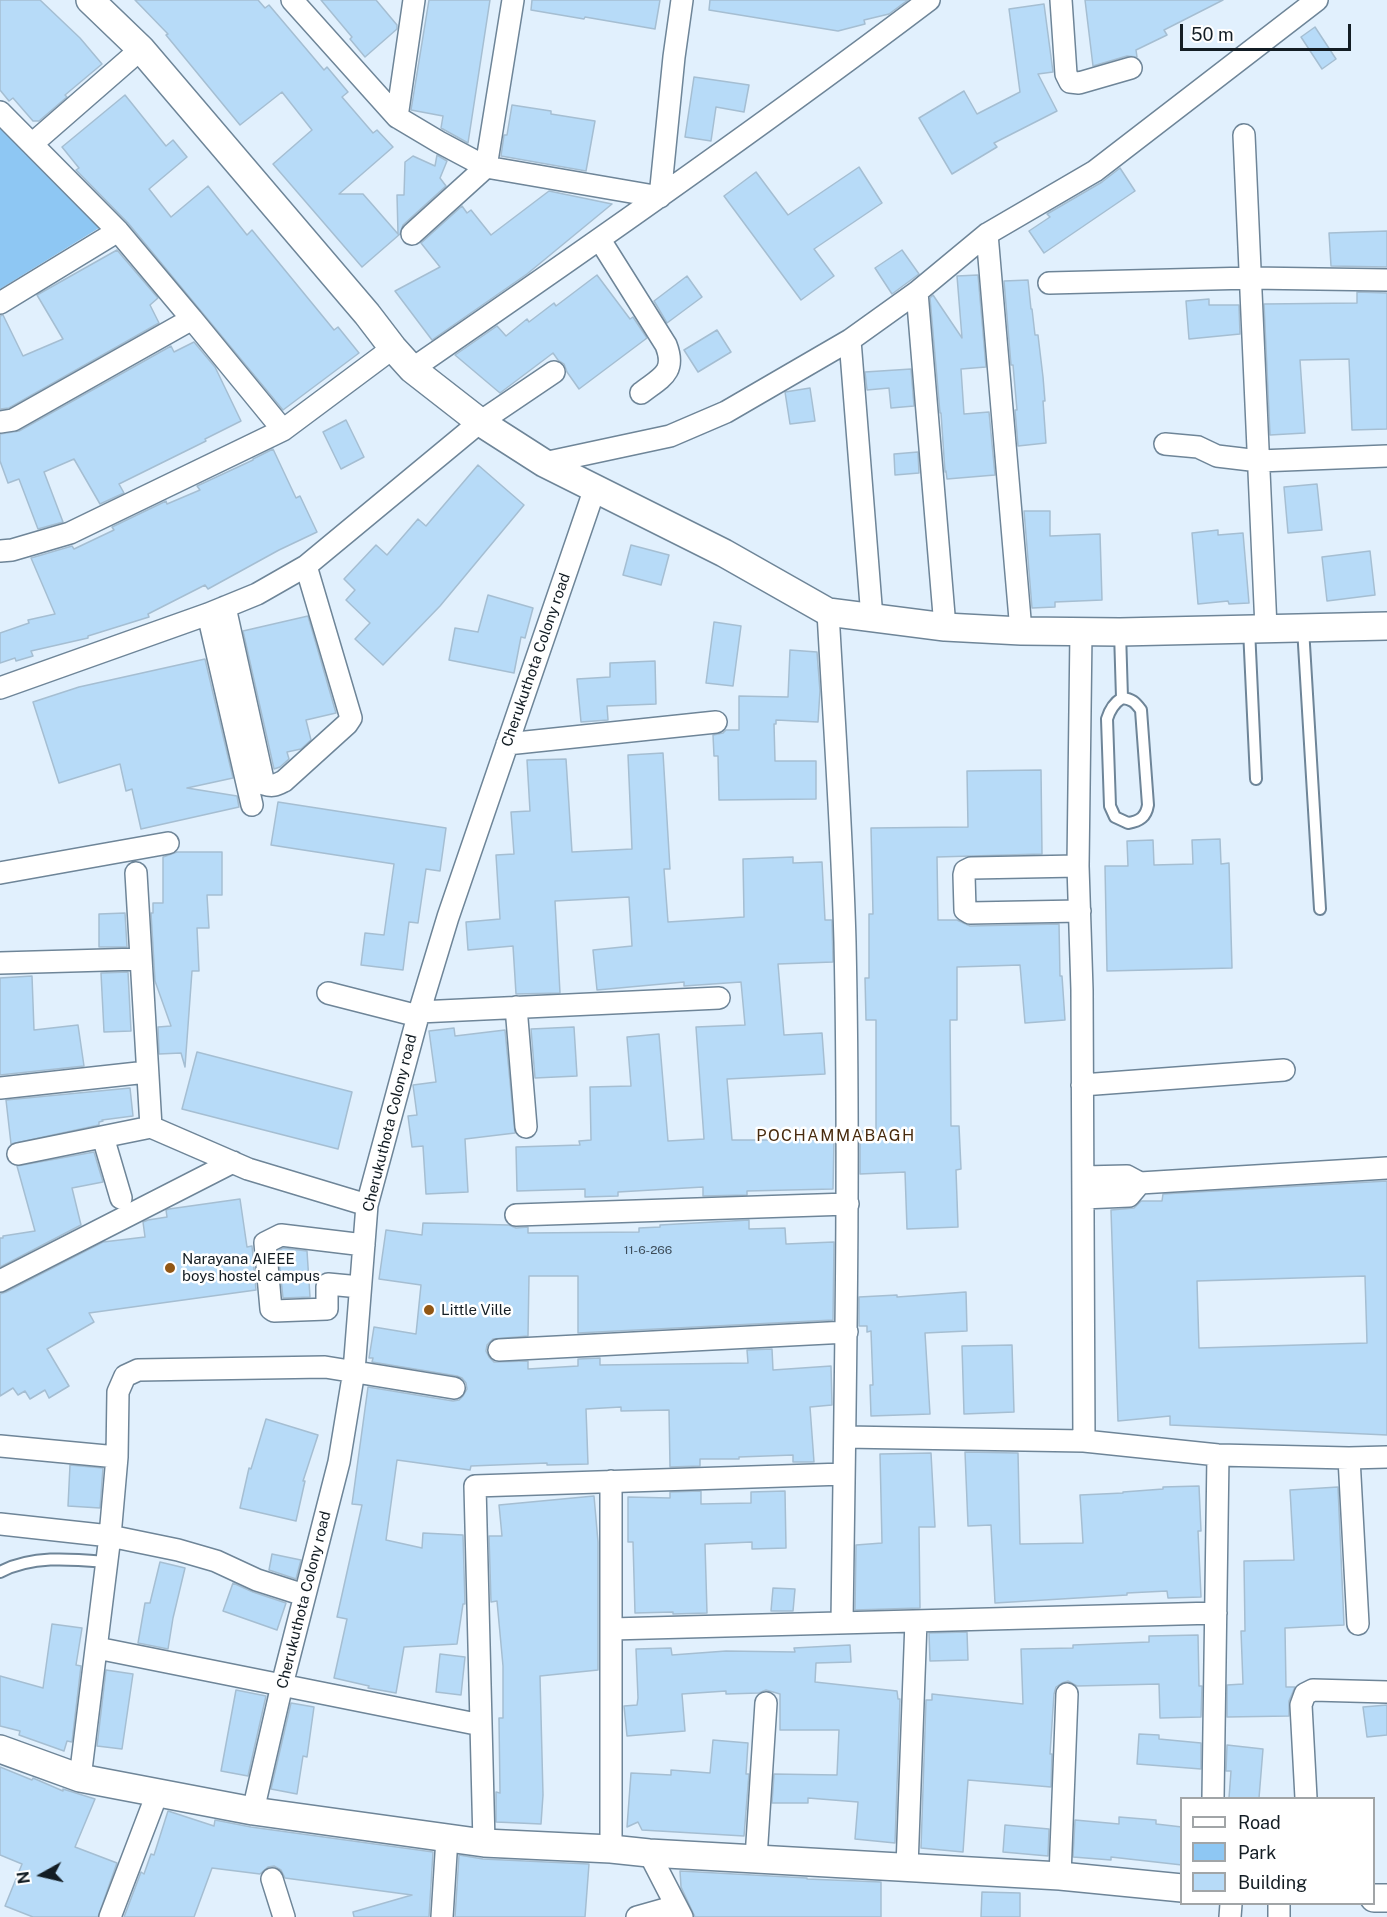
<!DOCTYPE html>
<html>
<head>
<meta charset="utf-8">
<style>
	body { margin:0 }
	#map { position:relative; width:1387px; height:1917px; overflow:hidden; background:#e1f0fd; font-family:"Public Sans",sans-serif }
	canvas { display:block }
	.legend { position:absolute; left:1180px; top:1797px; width:195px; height:108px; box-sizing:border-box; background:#fff; border:2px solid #a1a5a7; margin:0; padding:8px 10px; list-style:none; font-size:18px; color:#131d24 }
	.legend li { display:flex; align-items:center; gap:12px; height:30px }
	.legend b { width:30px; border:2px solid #a1a5a7 }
	.north { position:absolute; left:12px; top:1845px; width:60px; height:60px; -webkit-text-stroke:4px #fff; paint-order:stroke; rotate:262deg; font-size:16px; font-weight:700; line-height:24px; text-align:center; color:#131d24 }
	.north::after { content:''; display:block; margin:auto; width:21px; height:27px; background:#131d24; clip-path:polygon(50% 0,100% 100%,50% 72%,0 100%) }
	.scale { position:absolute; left:1180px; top:24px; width:171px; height:27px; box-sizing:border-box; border:3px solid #131d24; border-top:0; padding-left:8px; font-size:18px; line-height:21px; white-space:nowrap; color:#131d24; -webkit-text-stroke:4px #fff; paint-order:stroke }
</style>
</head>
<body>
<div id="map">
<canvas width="1387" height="1917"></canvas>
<ul class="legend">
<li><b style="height:8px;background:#fff"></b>Road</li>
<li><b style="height:16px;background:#8ec7f3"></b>Park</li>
<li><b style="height:16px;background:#b7dbf8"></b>Building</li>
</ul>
<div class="north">N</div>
<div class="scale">50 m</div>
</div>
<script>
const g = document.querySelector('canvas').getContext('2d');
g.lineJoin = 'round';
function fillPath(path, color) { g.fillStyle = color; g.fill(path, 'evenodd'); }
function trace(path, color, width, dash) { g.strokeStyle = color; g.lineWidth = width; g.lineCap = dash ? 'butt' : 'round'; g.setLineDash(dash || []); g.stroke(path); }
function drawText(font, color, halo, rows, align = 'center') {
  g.font = font + ' "Public Sans",sans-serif'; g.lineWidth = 5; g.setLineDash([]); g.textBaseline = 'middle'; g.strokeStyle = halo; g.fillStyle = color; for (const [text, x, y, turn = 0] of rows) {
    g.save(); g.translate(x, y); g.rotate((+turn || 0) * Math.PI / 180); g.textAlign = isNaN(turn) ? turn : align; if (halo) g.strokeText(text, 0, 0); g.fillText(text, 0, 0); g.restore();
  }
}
const green = new Path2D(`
	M0,122L99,228L0,289Z`);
const building = new Path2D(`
	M0,0H40L80,38L102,64L65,95L67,97L39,121H33L13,98L9,101L0,90Z
	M135,0H258L265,8L269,5L324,70L327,67L348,92L342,97L373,133L377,130L393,147L339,194H363L398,234L397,195H404L405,162L413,156L435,166L437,155L447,161L440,178L446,186L403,225L400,234L362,267L273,164L312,130L282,92L240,125L166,35L168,34Z
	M321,0H376L397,25V29L365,57L350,39L352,37Z
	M429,0H490L468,143L441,128L443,116L411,110Z
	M532,0H660L655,29L585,17L584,19L531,10Z
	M710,0H908L889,14L864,20L865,24L838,31L709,10Z
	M1085,0H1223L1164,30L1167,35L1136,50L1137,57L1127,56L1093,66Z
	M1044,4L1053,72L1038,74L1057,111L994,143L997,147L952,174L919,118L964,91L977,114L1020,92L1009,9Z
	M1315,27L1336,59L1322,69L1301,37Z
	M694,77L749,85L744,112L716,107L711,141L685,137Z
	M125,95L166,146L173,140L187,157L149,189L171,217L208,186L247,235L252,230L334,330L338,327L359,353L283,410L128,223L76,170L79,168L62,147Z
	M512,105L551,111V114L595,121L586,171L501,156L504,135H507Z
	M859,167L882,203L814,249L834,276L801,300L724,196L756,172L788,215Z
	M1120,168L1135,191L1044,253L1029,231L1050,217L1047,214L1102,182Z
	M549,191L612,204L527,274L432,340L395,291L440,267L421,243L462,206L467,213L471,210L491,235Z
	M1387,231V267L1331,266L1329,233Z
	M117,250L158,298L150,305L159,323L9,408L0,409V316L3,315L23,356L63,339L37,295Z
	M902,250L919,274L892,294L875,268Z
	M597,275L630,319L633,317L647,338L579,389L567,372L564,364L558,360L553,353L500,393L455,355L497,326L506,336L527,319L529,322L554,303L556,306Z
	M978,275L986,367L961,369L964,414L989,412L995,475L947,479L946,471L945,472L941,413H940L930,298L933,295L962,338L957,276Z
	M687,276L702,297L667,323L654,301Z
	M1028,280L1031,309H1032L1035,335H1038L1043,377L1045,401H1043L1046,443L1018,446L1015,410H1017L1013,365H1011L1004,281Z
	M1357,292L1387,293V429L1352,430L1349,359L1300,360L1305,433L1270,435L1264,304L1357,303Z
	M1209,299V305H1239L1240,334L1189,339L1186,301Z
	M717,330L731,352L698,372L684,350Z
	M194,342L215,367L241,421L205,439L206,441L119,484L124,493L100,504L74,459L44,472L63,522L38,529L19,479L8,483L0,461V434L19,431L171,346L174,352Z
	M911,369L914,406L891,408L889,388L867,390L865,372Z
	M810,388L815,421L790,424L785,392Z
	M346,420L364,457L341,469L323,432Z
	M273,449L296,498L300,496L317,532L279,550L208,589L205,585L148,614L149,617L88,636V638L31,651L33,656L16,661L15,658L0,663V633L29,623L28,620L55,614L31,558L72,546L74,549L114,530L112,527L166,501L167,504L200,490L197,486L253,460V459Z
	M918,452L919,473L895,475L894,454Z
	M478,465L524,505L440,606L383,665L355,639L370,623L346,600L355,590L344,579L376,545L387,555L418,519L426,526Z
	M1317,484L1322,530L1288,533L1284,487Z
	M1024,511H1050V536L1100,534L1102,600L1055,602V607L1032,608Z
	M1218,530V535L1243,533L1249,603L1229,604L1228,601L1198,604L1192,533Z
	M631,545L669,555L661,585L623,575Z
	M1370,551L1375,595L1327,601L1322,557Z
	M488,595L533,608L525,638L521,637L514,673L449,660L455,628L478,632Z
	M308,616L336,713L306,720L311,740L301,749L287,752L289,759L280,767L274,769L243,631Z
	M714,622L741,626L733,686L706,683Z
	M790,650L817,652L820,691L818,722L776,720V724H774L775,761H816V799L719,800L718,756H714L713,735L723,733L726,730H739V696L788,697Z
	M205,659L233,778L187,788L237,796L239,807L141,829L132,789L126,791L120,764L59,783L33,702L79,687Z
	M655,661L656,704L607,706L608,720L581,722L577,679L610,677V663Z
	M663,753L670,869H664L668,922L744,917L743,859L793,857V863L822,862L825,920H832L833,962L778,964L784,1035L822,1033L825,1074L727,1079L732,1140H834L833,1189L747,1191V1195L703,1196V1187L618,1192V1196L585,1197V1189L517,1191L516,1147L580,1145L579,1141L591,1140L590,1087L631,1086L627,1037L659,1034L668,1141L704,1139L696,1027L745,1025L741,982L684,986V982L597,990L593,950L632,946L629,897L555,901L560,993L516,994L513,946L468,950L466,922L500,919L496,855L514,854L511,812L530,811L527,760L566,759L572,852L632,849L628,755Z
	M1041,770L1042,854L937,857L938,920H957L970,926L1059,924L1060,976H1062L1065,1020L1025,1023L1020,965L957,967V1020H950L951,1126H959L961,1169L956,1170L958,1227L907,1229L905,1172L860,1174V1140H862V1131L876,1130V1020H866L865,978H869V914H873L871,828L968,827L967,771Z
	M278,802L446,828L440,871L426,869L418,923L409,922L403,970L361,965L365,933L384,935L394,864L271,845Z
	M1220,839L1221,864L1229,863L1232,968L1107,971L1105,866H1128L1127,841L1153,840L1154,865L1193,864L1192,840Z
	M177,852H222V895H207L209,928H197L199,971H192L185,1067L181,1053L159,1054L158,1027L171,1026L155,981L151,913H153V903H163V857Z
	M125,913L127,947H99V914Z
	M128,972L131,1031L104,1032L101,973Z
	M32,976L34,1030L78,1025L84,1066L0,1075V978Z
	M574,1027L577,1076L535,1078L531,1029Z
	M454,1028L455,1036L505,1030L515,1133L465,1139L468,1192L426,1194L423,1146L412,1147L408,1116L417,1115L413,1085L436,1082L429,1031Z
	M197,1052L352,1092L338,1149L182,1109Z
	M130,1088L133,1116L102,1120L103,1121L99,1122V1125L11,1144L6,1100Z
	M94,1152L103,1182L72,1188L81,1225L0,1267V1238H3V1236L35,1231L17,1166Z
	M1387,1181V1435L1170,1425V1416L1118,1421L1111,1210L1134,1208L1141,1201H1162L1163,1194ZM1365,1276L1367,1343L1199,1348L1197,1281Z
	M240,1199L247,1247L252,1246L256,1290L89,1313L94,1322L47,1349L69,1386L49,1398L45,1390L30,1399L25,1391L18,1395L13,1388L0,1396V1294L6,1292L103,1242L145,1237L143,1222L148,1220L167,1217L166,1210L169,1209Z
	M749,1220V1229L785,1228L786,1244L834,1242L833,1320L578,1333V1276H529L528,1336L493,1339L487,1345L486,1351L489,1357L494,1362L528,1361V1369L578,1366V1359L600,1358V1365L748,1363L747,1350L772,1349L773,1370L831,1366L832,1405L810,1407L814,1462H793V1455L739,1457V1459H700V1466L670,1467L669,1410L621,1411V1407L586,1409L588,1464L547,1465V1463L471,1466L470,1470L397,1460L386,1540L422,1548L423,1533L463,1535L465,1604H463L457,1644L404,1647L396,1693L368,1688L369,1686L334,1678L347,1619L337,1617L362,1505L352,1504L368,1387L453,1401L459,1400L463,1396L467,1389L466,1383L462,1378L457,1376L372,1362L373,1358H369L374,1327L416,1334L421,1285L379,1279L386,1230L422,1235L423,1223L509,1225L516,1228L528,1227V1233L639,1232V1228L660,1227V1225Z
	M283,1248L307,1251L310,1297L283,1298L278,1251Z
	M966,1292L967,1331L925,1333L930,1414L871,1416L870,1385H873L871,1331L867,1332V1326H859V1297L897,1295V1297Z
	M1012,1345L1014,1412L964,1414L962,1346Z
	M266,1419L318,1435L303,1481H305L296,1521L240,1508L249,1468L251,1469Z
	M965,1452L1018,1453L1020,1544L1083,1543L1080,1495L1123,1493V1492L1163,1489V1487L1199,1486L1201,1531H1198L1201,1597L1168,1598L1167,1591L1127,1593V1595L995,1603L991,1525L968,1526Z
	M931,1453L935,1527H919L920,1608L855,1610L856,1545L882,1543L880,1454Z
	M70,1465L103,1468L100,1508L68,1506Z
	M1338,1487L1344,1625L1285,1628L1286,1687H1295L1289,1701V1716L1227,1717V1685L1243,1684L1241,1631H1245L1244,1561L1294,1560L1290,1490Z
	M701,1491V1504L751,1503V1492L785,1491L786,1548L752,1549V1542L705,1544L707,1613L673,1614V1612L635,1613L633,1542H628V1497L670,1498V1492Z
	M594,1496L598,1542V1670L540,1676L543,1795L541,1824L496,1822V1792L500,1793L499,1718H503V1666L497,1601L491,1602L489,1536H502L499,1505Z
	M272,1554L301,1560L296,1579L269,1570Z
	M160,1562L185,1568L173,1618L168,1649L138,1643L145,1603H150Z
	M233,1583L253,1592L286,1603L277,1630L223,1611Z
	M773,1588L795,1589L793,1611H771Z
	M52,1624L82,1628L76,1665L81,1666L72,1742L67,1741L64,1751L19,1735L20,1731L0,1726V1676L43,1688Z
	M967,1632L968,1660L930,1661L929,1633Z
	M1198,1635L1199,1686H1202L1201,1717L1160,1718L1159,1684L1077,1686L1068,1681L1062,1683L1056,1687L1054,1694L1050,1754H1052L1051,1787L968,1780L963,1852L921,1848L926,1700H932V1694L1023,1704L1021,1649L1073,1648V1645L1149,1642V1636Z
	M850,1645L851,1662L816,1663L815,1682L897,1691L898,1699H900L895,1843L855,1839L858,1802L808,1798V1803H772L774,1774L837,1775L839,1730H780V1694L766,1690L759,1693L726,1694V1691L682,1694L685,1731L627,1736L624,1706L637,1705L638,1698L636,1649L671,1648L672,1655L726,1651L795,1652L794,1648Z
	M440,1654L465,1657L461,1695L436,1692Z
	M106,1670L133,1674L122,1749L97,1746Z
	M236,1690L266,1696L248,1776L221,1771Z
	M291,1703L314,1707L307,1757L303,1756L297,1794L271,1789Z
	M1387,1705V1735L1367,1737L1363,1707Z
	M1139,1734L1159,1735V1739L1201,1743V1769L1137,1764Z
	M713,1740L748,1743L746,1774H749L744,1836L642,1830L638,1822L627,1827L631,1773L671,1775V1770L710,1773Z
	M1227,1745L1263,1749L1259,1798H1229L1231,1771H1226Z
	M0,1767L32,1780L33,1778L63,1791V1789L95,1799L75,1847L117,1863L98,1917H33L5,1906L22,1864L0,1855Z
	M168,1811L214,1826L215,1820L251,1827L433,1852L429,1917H354L353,1912L412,1895L285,1878L281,1870L274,1866L268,1867L260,1874L212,1868L194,1917H124L141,1872L144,1874L151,1854L154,1855Z
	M1119,1817L1156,1820V1824L1182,1827V1865L1111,1857V1860L1073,1857L1075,1820L1119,1824Z
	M1005,1825L1049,1829L1048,1856L1003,1852Z
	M459,1855L483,1859L589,1864L585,1917H455Z
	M680,1871L807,1878V1879L881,1882V1917H695L681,1887Z
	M982,1892L1020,1893V1917H981Z`);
const service = new Path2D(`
	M1303,628L1320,909
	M1249,629L1256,779
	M1120,632L1122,698
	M1122,698C1132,699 1135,702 1141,710L1148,805C1146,817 1140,821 1128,823L1115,817L1110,806L1107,719C1110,709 1114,703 1122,698Z
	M0,1572C33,1555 71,1559 107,1562`);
const minor = new Path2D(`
	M292,0L397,117L439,142L486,167L660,197L674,57L682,0
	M1061,0L1066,74L1070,82L1079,83L1131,68
	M0,112L118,231L192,319
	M397,117L414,0
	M1244,135L1266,628
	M32,144L141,49
	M412,234L486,167L513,0
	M987,234L1021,631
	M600,240L666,345C677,373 660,378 641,393
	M1049,283L1251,278L1387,280
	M917,292L945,627
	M0,303L118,231
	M850,340L872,618
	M412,369C587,249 760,128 929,0
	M0,422L13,420L192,319L283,430
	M1165,444L1198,447L1217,456L1259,461L1387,456
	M544,463L670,436L726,412L850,340L917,292L987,234L1095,171L1317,0
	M0,551L12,550L70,533L283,430L393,348
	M225,607L264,784C273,787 276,785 284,781L347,724L351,718L306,566
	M828,612C834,721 842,832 845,942C850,1169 845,1396 842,1623
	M208,614L252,805
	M1081,632L1078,866L1082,990L1084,1441
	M0,688L208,614L257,594L306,566L480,422L554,372
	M507,744L716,722
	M1078,866L971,868L965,871L964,875L965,910L970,913L1080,911
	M0,873L168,843
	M136,873L151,1127
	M0,963L140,959
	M328,993L418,1016
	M516,1007L526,1127
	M419,1012L719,998
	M1082,1085L1284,1070
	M0,1088L147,1072
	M103,1137L121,1198
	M18,1154L151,1127L248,1169L367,1205
	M1140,1183L1387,1168
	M1083,1198L1129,1196L1140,1183L1127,1176L1083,1177
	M516,1215L848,1204
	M0,1281L233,1162
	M360,1287L328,1284L327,1287V1309L274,1311L271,1309L265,1243L281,1235L364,1245
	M499,1350L847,1332
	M845,1437L1084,1441L1218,1455L1349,1458L1387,1457
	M0,1446L117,1457
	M1349,1458L1358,1624
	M0,1524L110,1536L178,1550L216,1561L257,1580L304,1595
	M611,1629L1216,1613
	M97,1648L481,1725
	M80,1778L110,1536L117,1457L118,1392L125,1376L138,1370L325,1367L454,1388
	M1213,1798L1218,1455
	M1306,1798L1301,1705L1305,1694L1313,1690L1387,1692
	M253,1811L282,1685L339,1462L354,1371L367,1205L418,1016L448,917L595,488
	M484,1843L475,1486L844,1474
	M611,1849V1481
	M649,1853L682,1917
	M756,1858L766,1703
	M907,1867L916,1621
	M1060,1876L1067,1694
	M272,1879L284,1917
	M1279,1904V1917
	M110,1917L157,1794
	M442,1917L447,1838
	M637,1917L676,1906
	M1230,1917L1231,1904`);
const tertiary = new Path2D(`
	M90,0L141,49L367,314L393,348L412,369L480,422L544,463L724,553L828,612L945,627L1021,631L1120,632L1387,626
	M0,1749L80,1778L253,1811L484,1843L611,1849L649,1853L1060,1876L1182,1888
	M1374,1898H1387`);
const markers = [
	[170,1268,6,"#925715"],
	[429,1310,6,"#925715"]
];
const numberNames = [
	["11-6-266",648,1250]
];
const streetNames = [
	["Cherukuthota Colony road",536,660,-71],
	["Cherukuthota Colony road",390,1123,-76],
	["Cherukuthota Colony road",304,1600,-76]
];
const poiNames = [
	["Narayana AIEEE",182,1259],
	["boys hostel campus",182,1276],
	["Little Ville",441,1310]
];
const neighbourhoodNames = [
	["POCHAMMABAGH",836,1136]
];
fillPath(green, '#8ec7f3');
fillPath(building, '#b7dbf8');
trace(building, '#a5bed2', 1.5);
trace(service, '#6e8598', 14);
trace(minor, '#6e8598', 24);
trace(tertiary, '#6e8598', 30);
trace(service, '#fff', 10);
trace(minor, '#fff', 21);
trace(tertiary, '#fff', 27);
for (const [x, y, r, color] of markers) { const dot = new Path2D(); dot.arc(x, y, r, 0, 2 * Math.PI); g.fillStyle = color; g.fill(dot); trace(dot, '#fff', 2); }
drawText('12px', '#3c4c59', null, numberNames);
drawText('15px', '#131d24', '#fff', streetNames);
drawText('15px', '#131d24', '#fff', poiNames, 'left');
g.letterSpacing = '1.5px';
drawText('16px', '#472a0d', '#fff', neighbourhoodNames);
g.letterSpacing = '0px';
</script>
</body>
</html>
